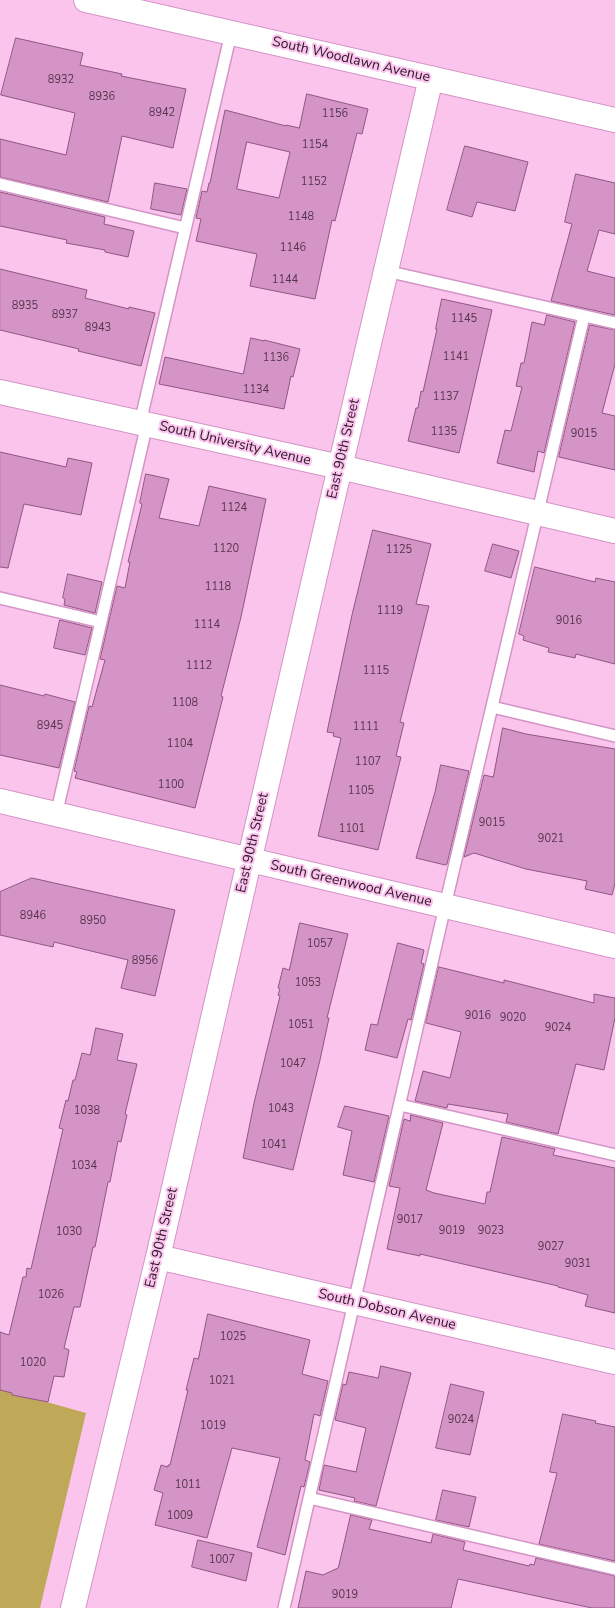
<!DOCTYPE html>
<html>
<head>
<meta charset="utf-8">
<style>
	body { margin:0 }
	canvas { display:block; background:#fac4ed }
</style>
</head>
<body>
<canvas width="615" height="1608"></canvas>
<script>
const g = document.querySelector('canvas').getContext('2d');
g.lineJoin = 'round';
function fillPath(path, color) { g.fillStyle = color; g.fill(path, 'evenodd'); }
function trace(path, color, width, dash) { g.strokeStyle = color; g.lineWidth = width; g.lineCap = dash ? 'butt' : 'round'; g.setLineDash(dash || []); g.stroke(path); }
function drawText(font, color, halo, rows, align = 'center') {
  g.font = font + ' "Nunito Sans",sans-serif'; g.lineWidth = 4; g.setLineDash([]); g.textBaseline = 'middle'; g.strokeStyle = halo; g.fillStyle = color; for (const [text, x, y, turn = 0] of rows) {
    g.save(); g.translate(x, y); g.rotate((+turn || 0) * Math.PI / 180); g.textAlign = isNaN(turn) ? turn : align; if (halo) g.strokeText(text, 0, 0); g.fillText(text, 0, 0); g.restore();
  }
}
const green = new Path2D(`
	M0,1389L86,1413L40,1608H0Z`);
const building = new Path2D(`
	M16,38L83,53L80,65L122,74L121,76L186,89L173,148L122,136L108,202L0,177V139L66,155L75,113L1,95Z
	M307,94L368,109L362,134L357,133L335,221L332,220L315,299L250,286L257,254L196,241L201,219L196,218L202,191L207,192L209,183H210L225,110L286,126V125L299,128ZM247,142L290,152L279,198L237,189Z
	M465,146L528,162L515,211L477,202L472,217L447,210Z
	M576,174L615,183V234L599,230L587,271L615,278V315L551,301L572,224L565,222Z
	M155,183L187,189L181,215L151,209Z
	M0,192L105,217L104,224L134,231L128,257L105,252V250L66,243L67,240L0,226Z
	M0,269L87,290L85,298L129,309V307L155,313L141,366L78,351L79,349L0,330Z
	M442,299L492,310L459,453L408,441L416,408H418L421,391L423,392L437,329H436Z
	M547,315L575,322L544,453L538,451L534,472L497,463L505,430L511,431L522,387L516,386L521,363H524L532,322L544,325Z
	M590,325L615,330V364L602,413L615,416V470L559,457Z
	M251,338L264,341V340L300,349L293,377L291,376L284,409L159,384L165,357L243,374Z
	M0,452L66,467L68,458L92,463L81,515L24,504L8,568L0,567Z
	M146,474L169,479L159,518L199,526L209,486L266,499L241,617L221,696L223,697L195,808L75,778L77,772L74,771L89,706L92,707L105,660L100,659L117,586L125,588L130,562H128L142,504L140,503Z
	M373,530L431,544L416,604L429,606L400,722L404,723L396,756L401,757L378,850L318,836L341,738L333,736L334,733L327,732L352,615Z
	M493,544L519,551L511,578L485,571Z
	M535,567L595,582L596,578L615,582V664L576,654L575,658L548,652L549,648L523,640L524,636L519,634Z
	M68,574L102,582L95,613L64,605L65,599L63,598Z
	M60,620L92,628L85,655L54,648Z
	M0,685L44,696L45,694L75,702L59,768L0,755Z
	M503,728L526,734L615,749V883L612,895L585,889L587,881L526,869L474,853L464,857L484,775L493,777Z
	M441,765L469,771L447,864L445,865L416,858L435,792Z
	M32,878L175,910L155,996L121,988L128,960L54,942L53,947L0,935V892Z
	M300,923L348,934L327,1018H329L320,1060L293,1170L243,1158L254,1103L280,996L278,995L280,989L278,988L283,968L289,970Z
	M398,943L424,950L421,963L424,964L411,1020L408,1019L397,1058L365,1050L371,1024L377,1025Z
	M439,967L504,983V980L594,1003V994L615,998V1018L604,1070L576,1064L558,1134L506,1122L508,1114L448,1104L447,1108L415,1101L423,1071L450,1078L461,1032L426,1023Z
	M96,1028L123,1034L117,1060L137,1064L125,1114L127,1115L121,1142L118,1141L110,1182H108L95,1247H93L80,1307H74L64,1348L69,1350L64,1377L54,1376L48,1402L12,1395V1393L0,1390V1332L9,1335L23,1277H26L27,1268L31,1269L63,1129L59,1128L66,1100L68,1101L73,1080H75L82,1053L90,1055Z
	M345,1106L389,1116L374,1182L343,1175L352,1131L338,1127Z
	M411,1115L443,1123L426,1190L434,1193L485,1204L487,1192H490L502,1137L555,1149L553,1155L615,1168V1313L585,1306L588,1295L558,1287V1286L420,1254V1256L387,1249L400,1188L389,1186L404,1119L410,1121Z
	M208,1314L310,1340L302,1374L328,1381L320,1416L314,1414L305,1460L310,1462L304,1487L301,1486L285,1555L257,1547L280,1458L232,1448L207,1538L155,1525L163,1493L154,1490L161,1465L168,1467V1465H170L188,1390H186L194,1358L198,1359Z
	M381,1366L411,1373L376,1506L354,1501L355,1498L319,1490L324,1465L356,1472L366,1428L335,1420L343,1384L346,1385L349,1372L378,1378Z
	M451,1384L484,1392L470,1455L436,1448Z
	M563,1414L596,1421L595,1423L615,1427V1561L539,1544L557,1473L550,1472Z
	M443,1490L476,1497L469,1527L436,1520Z
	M351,1515L372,1520L369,1529L431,1543L433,1534L465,1542L463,1550L529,1566L530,1564L534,1565L536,1558L615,1576V1608H592L458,1579L451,1608H298L306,1571L323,1575L338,1568Z
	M198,1540L252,1553L246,1581L192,1567Z`);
const lane = new Path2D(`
	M0,184L185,228
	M386,271L615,323
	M140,423L231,33
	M0,598L101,622
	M492,707L615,736
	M56,815L147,424
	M400,1105L615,1155
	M309,1498L615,1569
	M284,1608L445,906L584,316`);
const street = new Path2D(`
	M86,0L615,120
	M0,392L340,467L615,531
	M0,801L615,946
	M158,1257L615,1362
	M73,1608L158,1257L331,506L431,78`);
const numberNames = [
	["8932",61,80],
	["8936",102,97],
	["8942",162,113],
	["1156",335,114],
	["1154",315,145],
	["1152",314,182],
	["1148",301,217],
	["1146",293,248],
	["1144",285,280],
	["8935",25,306],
	["8937",65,315],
	["1145",464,319],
	["8943",98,328],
	["1141",456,357],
	["1136",276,358],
	["1134",256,390],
	["1137",446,397],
	["1135",444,432],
	["9015",584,434],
	["1124",234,508],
	["1120",226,549],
	["1125",399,550],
	["1118",218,587],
	["1119",390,611],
	["9016",569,621],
	["1114",207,625],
	["1112",199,666],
	["1115",376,671],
	["1108",185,703],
	["8945",50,726],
	["1111",366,727],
	["1104",180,744],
	["1107",368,762],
	["1100",171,785],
	["1105",361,791],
	["9015",492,823],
	["1101",352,829],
	["9021",551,839],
	["8946",33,916],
	["8950",93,921],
	["1057",320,944],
	["8956",145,961],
	["1053",308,983],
	["9016",478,1016],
	["9020",513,1018],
	["1051",301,1025],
	["9024",558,1028],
	["1047",293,1064],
	["1043",281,1109],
	["1038",87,1111],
	["1041",274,1145],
	["1034",84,1166],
	["9017",410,1220],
	["9019",452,1231],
	["9023",491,1231],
	["1030",69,1232],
	["9027",551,1247],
	["9031",578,1264],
	["1026",51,1295],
	["1025",233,1337],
	["1020",33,1363],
	["1021",222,1381],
	["9024",461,1420],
	["1019",213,1426],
	["1011",188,1485],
	["1009",180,1516],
	["1007",222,1560],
	["9019",345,1595]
];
const streetNames = [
	["South Woodlawn Avenue",351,60,13],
	["South University Avenue",235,444,13],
	["East 90th Street",344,449,-77],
	["East 90th Street",253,843,-77],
	["South Greenwood Avenue",351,884,13],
	["East 90th Street",162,1238,-77],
	["South Dobson Avenue",387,1310,13]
];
fillPath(green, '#bfa959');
fillPath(building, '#d494c5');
trace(building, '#905684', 1);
trace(lane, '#d494c5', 14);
trace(street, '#d494c5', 26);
trace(lane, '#fff', 11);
trace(street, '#fff', 24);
drawText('11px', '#57354f', null, numberNames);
drawText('14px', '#2d1528', '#fac4ed', streetNames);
</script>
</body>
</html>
